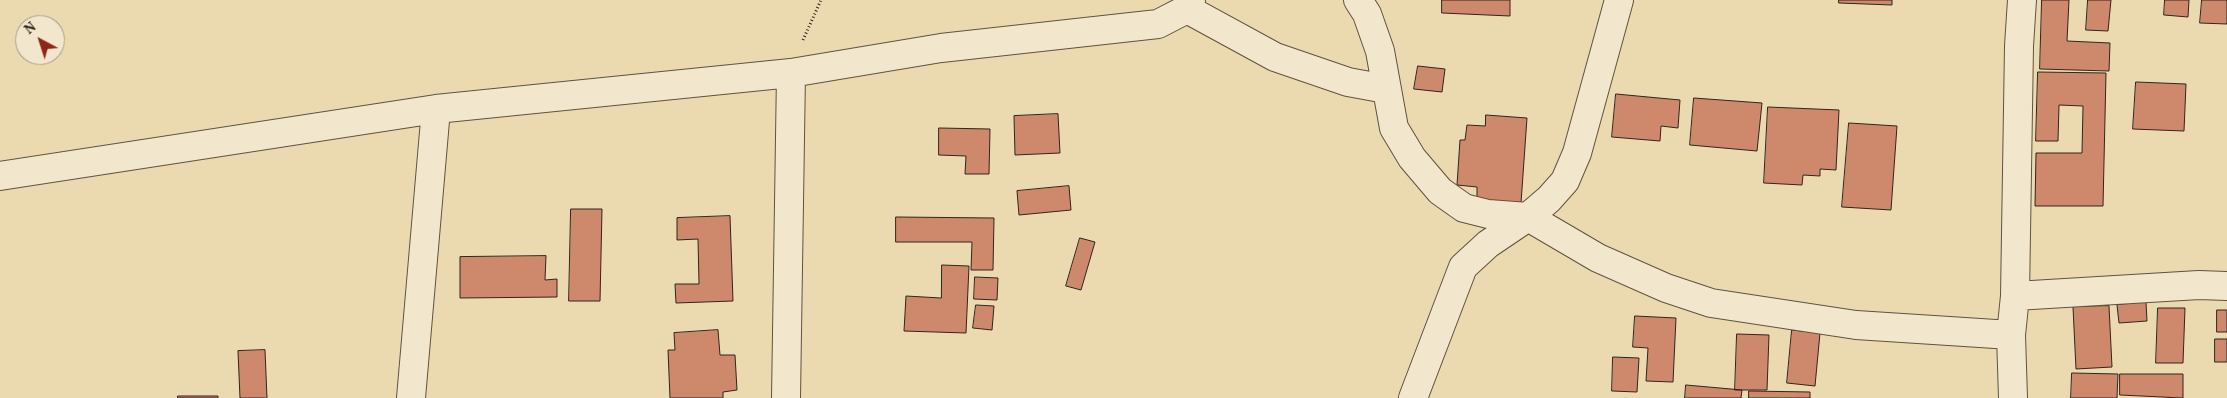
<!DOCTYPE html>
<html>
<head>
<meta charset="utf-8">
<style>
	body { margin:0 }
	#map { position:relative; width:2227px; height:398px; overflow:hidden; background:#ebdab0; font-family:Vollkorn,serif }
	canvas { display:block }
	.north { position:absolute; left:15px; top:15px; width:50px; height:50px; box-sizing:border-box; background:#f2e7cc; border:1px solid #a59986; border-radius:50%; rotate:320deg; font-size:14px; font-weight:700; line-height:20px; text-align:center; color:#31241c }
	.north::after { content:''; display:block; margin:auto; width:18px; height:22px; background:#8f2418; clip-path:polygon(50% 0,100% 100%,50% 72%,0 100%) }
</style>
</head>
<body>
<div id="map">
<canvas width="2227" height="398"></canvas>
<div class="north">N</div>
</div>
<script>
const g = document.querySelector('canvas').getContext('2d');
g.lineJoin = 'round';
function fillPath(path, color) { g.fillStyle = color; g.fill(path, 'evenodd'); }
function trace(path, color, width, dash) { g.strokeStyle = color; g.lineWidth = width; g.lineCap = dash ? 'butt' : 'round'; g.setLineDash(dash || []); g.stroke(path); }
const building = new Path2D(`
	M1442,0H1510V16L1442,13Z
	M1839,0H1892V5L1839,3Z
	M2042,0H2069L2067,41L2110,43L2109,71L2040,69Z
	M2088,0H2111L2108,31L2086,30Z
	M2165,0H2189L2188,17L2164,15Z
	M2202,0H2227V24L2200,23Z
	M1418,66L1445,69L1442,92L1414,89Z
	M2038,72L2106,73L2103,206H2035L2036,153H2082L2083,106L2059,105L2058,141H2036Z
	M2136,82L2186,84L2184,131L2133,129Z
	M1616,94L1680,100L1678,128L1661,126L1660,141L1612,137Z
	M1694,98L1762,103L1757,151L1690,145Z
	M1768,107L1839,110L1836,170L1820,169V176L1803,175L1802,185L1764,183Z
	M1058,114L1060,153L1015,155L1014,116Z
	M1486,115L1527,118L1521,203L1477,200V187L1457,185L1460,140H1465L1467,125L1485,126Z
	M1849,123L1897,126L1891,210L1842,207Z
	M939,128L990,129L989,174H965L966,156L939,155Z
	M1069,186L1071,210L1019,215L1017,191Z
	M571,209H602L600,301H569Z
	M730,216L733,301L676,303L675,284H699L698,239L677,240V218Z
	M896,217L994,218L993,270H971L972,242H896Z
	M1080,238L1095,242L1081,290L1066,286Z
	M546,256L545,280L557,279V297L460,298V257Z
	M942,265L969,266L966,333L904,331L906,296L941,298Z
	M975,277L998,278L997,300L974,299Z
	M2146,302L2147,321L2119,323L2117,305Z
	M976,305L994,306L992,330L973,328Z
	M2109,306L2112,367L2076,369L2073,307Z
	M2158,308H2185L2183,363H2156Z
	M2217,310H2227V332H2217Z
	M1635,316L1676,318L1673,382L1646,381L1648,348L1633,347Z
	M718,330L720,355H735L737,390L723,392V398H670L668,350H675L674,333Z
	M1792,330L1820,333L1815,386L1787,383Z
	M1737,334L1769,335L1767,390H1735Z
	M2215,339H2227V362H2215Z
	M265,350L267,398H240L238,351Z
	M1613,357L1639,358L1637,392L1612,391Z
	M2072,373L2118,374L2117,398H2071Z
	M2120,374H2183V398L2120,395Z
	M1686,385L1742,390L1741,398H1685Z
	M1749,391L1810,392V398H1749Z
	M178,396H218V398H178Z`);
const path = new Path2D(`
	M803,40L821,0`);
const street = new Path2D(`
	M1358,0L1367,14L1380,51L1394,128L1412,158L1440,191L1464,208L1488,214L1528,217L1598,258L1666,288L1711,303L1856,325L2011,335
	M1187,9L1275,57L1348,82L1386,89
	M0,176L436,109L791,73L941,48L1158,24L1187,9L1191,0
	M2015,296L2199,285L2227,286
	M411,398L436,109
	M786,398L791,73
	M1413,398L1463,267L1488,244L1528,217L1549,199L1565,181L1577,153L1619,0
	M2013,398L2011,335L2015,296L2019,46L2022,0`);
fillPath(building, '#ce896c');
trace(building, '#31241c', 1);
trace(street, '#605241', 30);
trace(path, '#31241c', 3, [1, 2.5]);
trace(street, '#f2e7cc', 28);
</script>
</body>
</html>
